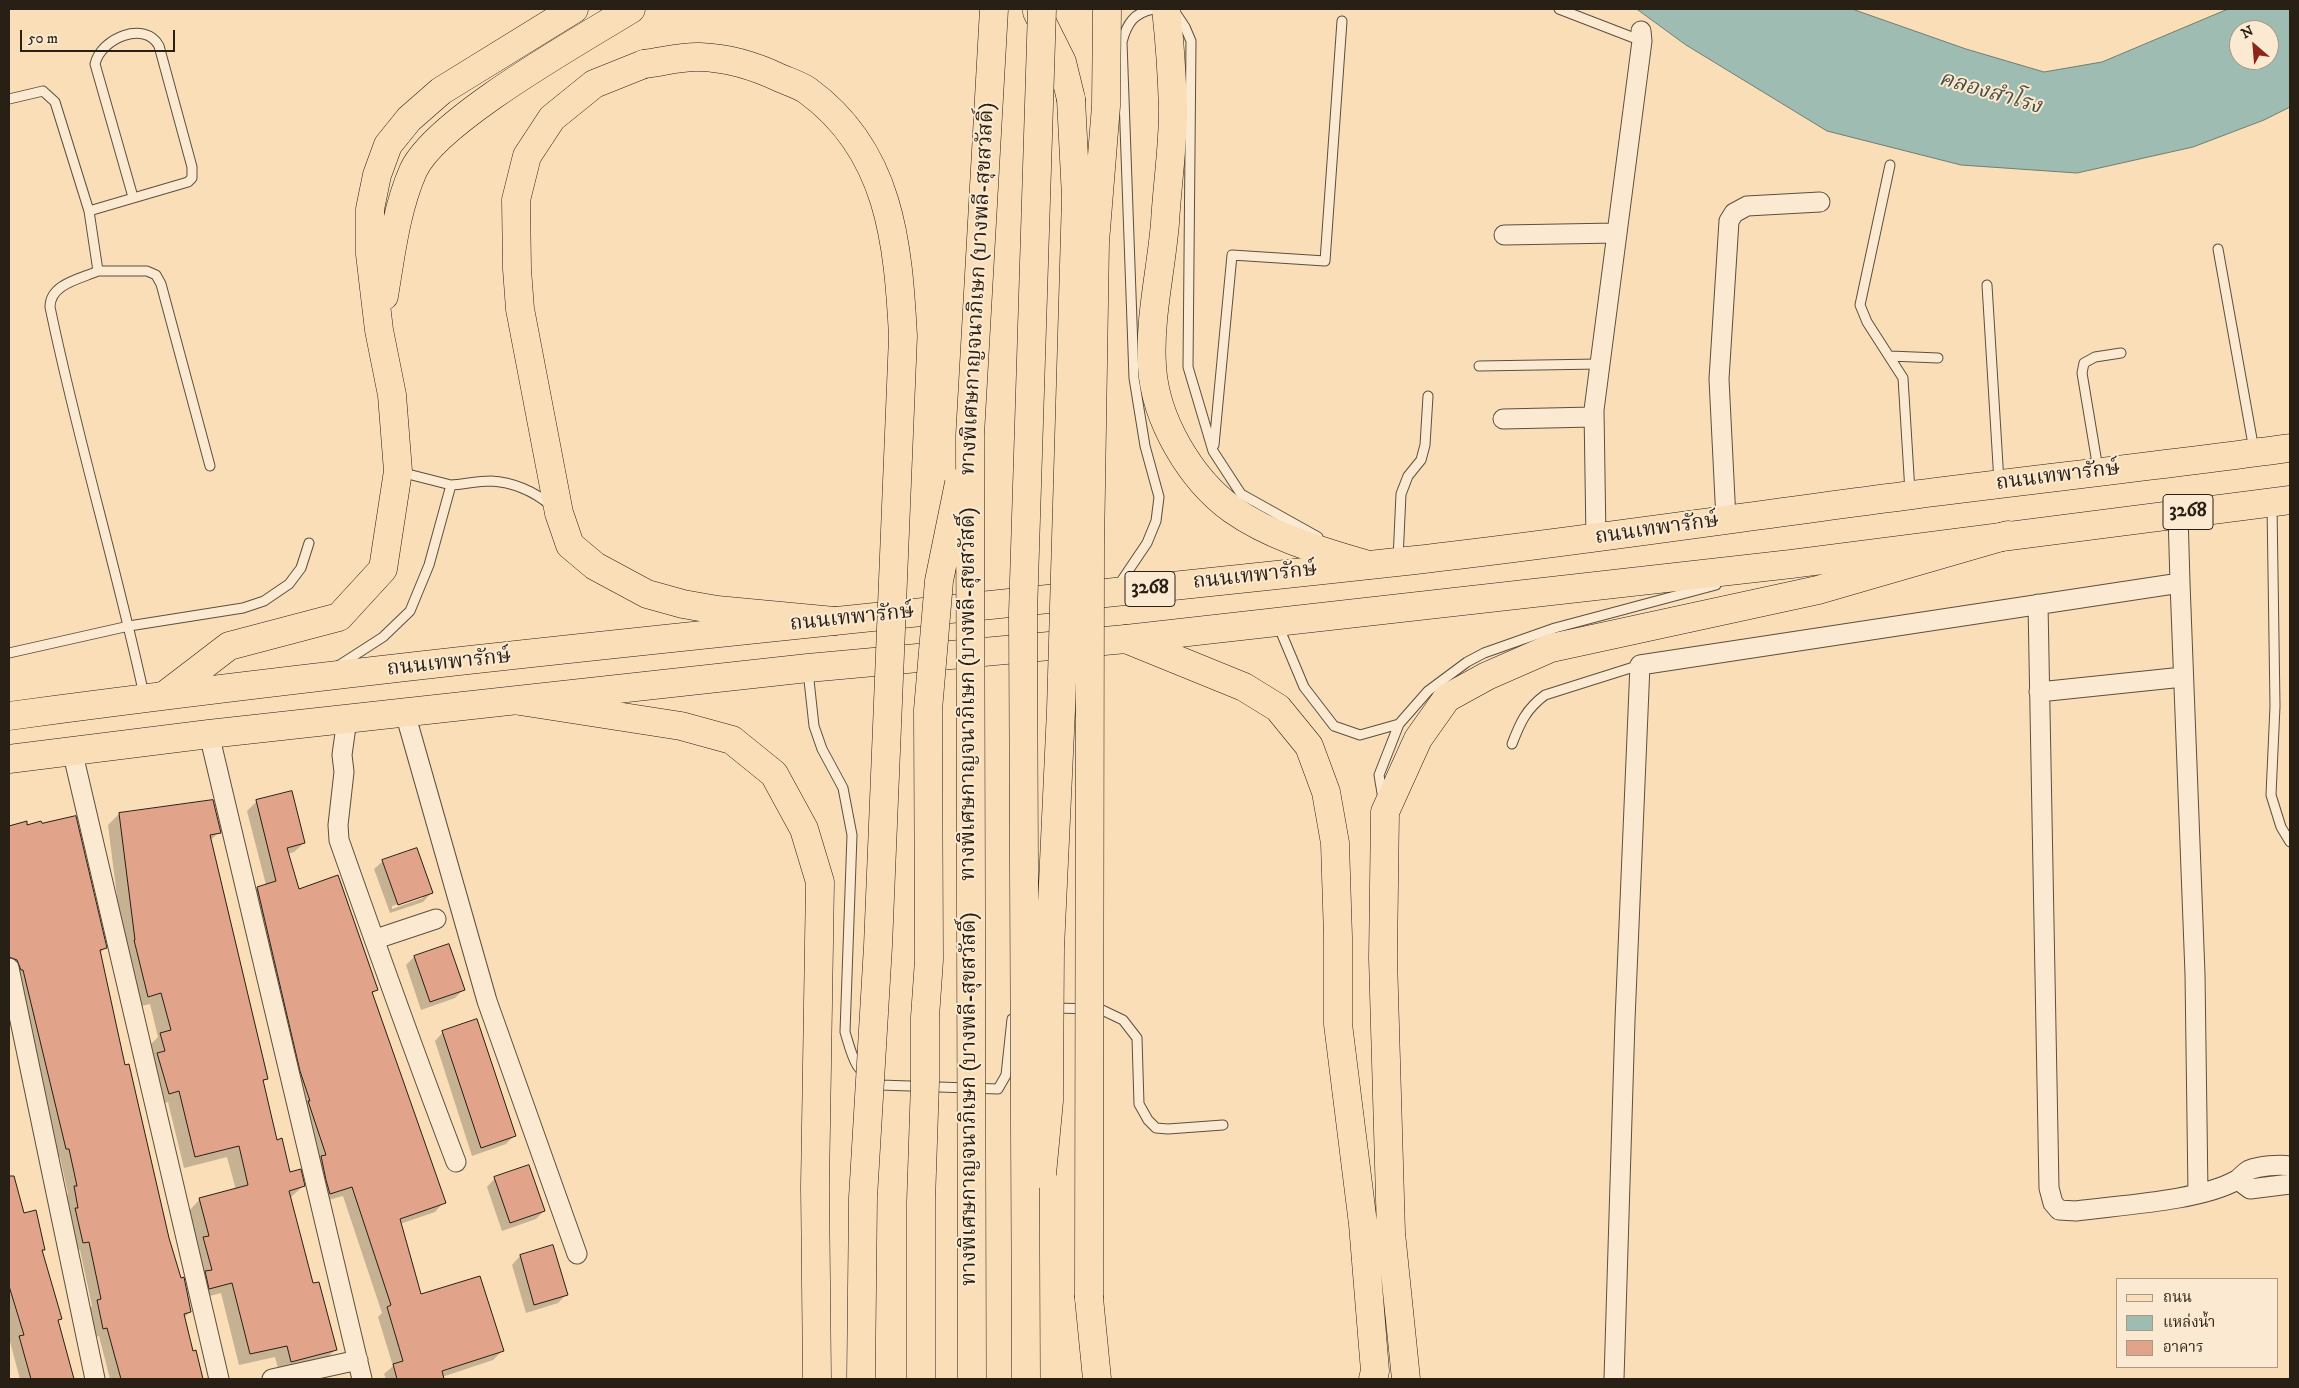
<!DOCTYPE html>
<html>
<head>
<meta charset="utf-8">
<style>
	body { margin:0 }
	#map { position:relative; width:2299px; height:1388px; overflow:hidden; background:#f9deb8; font-family:"IM FELL DW Pica","Noto Serif Thai",serif }
	canvas { display:block }
	.frame { position:absolute; inset:0; border:10px solid #281f15; pointer-events:none }
	.legend { position:absolute; left:2116px; top:1278px; width:162px; height:90px; box-sizing:border-box; background:#fbead1; border:1px solid #a79986; margin:0; padding:6px 9px; list-style:none; font-size:15px; color:#281f15 }
	.legend li { display:flex; align-items:center; gap:10px; height:25px }
	.legend b { width:25px; border:1px solid #a79986 }
	.north { position:absolute; left:2229px; top:20px; width:50px; height:50px; box-sizing:border-box; background:#fbead1; border:1px solid #a79986; border-radius:50%; rotate:333deg; font-size:14px; font-weight:700; line-height:20px; text-align:center; color:#281f15 }
	.north::after { content:''; display:block; margin:auto; width:18px; height:22px; background:#8f2418; clip-path:polygon(50% 0,100% 100%,50% 72%,0 100%) }
	.scale { position:absolute; left:20px; top:30px; width:155px; height:22px; box-sizing:border-box; border:2px solid #281f15; border-top:0; padding-left:6px; font-size:15px; line-height:18px; white-space:nowrap; color:#281f15; -webkit-text-stroke:4px #fbead1; paint-order:stroke }
</style>
</head>
<body>
<div id="map">
<canvas width="2299" height="1388"></canvas>
<div class="frame"></div>
<ul class="legend">
<li><b style="height:6px;background:#f9deb8"></b>ถนน</li>
<li><b style="height:14px;background:#9ebcb1"></b>แหล่งน้ำ</li>
<li><b style="height:14px;background:#e2a38b"></b>อาคาร</li>
</ul>
<div class="north">N</div>
<div class="scale">50 m</div>
</div>
<script>
const g = document.querySelector('canvas').getContext('2d');
g.lineJoin = 'round';
function fillPath(path, color) { g.fillStyle = color; g.fill(path, 'evenodd'); }
function trace(path, color, width, dash) { g.strokeStyle = color; g.lineWidth = width; g.lineCap = dash ? 'butt' : 'round'; g.setLineDash(dash || []); g.stroke(path); }
function drawText(font, color, halo, rows, align = 'center') {
  g.font = font + ' "IM FELL DW Pica","Noto Serif Thai",serif'; g.lineWidth = 4; g.setLineDash([]); g.textBaseline = 'middle'; g.strokeStyle = halo; g.fillStyle = color; for (const [text, x, y, turn = 0] of rows) {
    g.save(); g.translate(x, y); g.rotate((+turn || 0) * Math.PI / 180); g.textAlign = isNaN(turn) ? turn : align; if (halo) g.strokeText(text, 0, 0); g.fillText(text, 0, 0); g.restore();
  }
}
const water = new Path2D(`
	M1637,9H1852L1966,49L2044,72L2102,62L2228,9H2290V107L2264,120L2193,147L2077,173L1961,165L1827,131L1686,45ZM2239,30H2269V60H2239Z`);
const shadow = new Path2D(`
	M257,801L304,843L294,852L287,854L298,891L377,989L371,995L444,1202L435,1212L400,1224L421,1296L502,1351L493,1360L442,1377L443,1379H386L384,1374L393,1366L378,1317L382,1313L343,1196L321,1202L248,897L257,888L266,885L247,811Z
	M119,814L219,832L210,841L266,1079L262,1083L276,1141L290,1174L303,1186L290,1198L312,1285L336,1349L324,1361L279,1372L275,1357L239,1365L221,1293L198,1299L193,1250L198,1245L189,1211L200,1199L236,1190L227,1157L184,1168L168,1102L157,1105L149,1046L158,1037L150,1004L137,1007L124,952L108,825Z
	M26,823L105,948L100,953L124,1066L168,1238L190,1312L184,1318L201,1379H110L99,1336L95,1337L88,1310L92,1306L80,1250L74,1252L66,1196L68,1194L60,1157L57,1158L9,970V827Z
	M383,861L431,893L423,902L390,913L374,869ZM423,895V898L392,909V906Z
	M414,957L463,990L455,998L421,1010L406,965Z
	M443,1032L514,1136L506,1144L472,1156L435,1041Z
	M13,1178L23,1215L44,1249L41,1252L61,1319L57,1322L74,1379H20L9,1338V1179Z
	M495,1178L544,1211L536,1219L502,1231L487,1187Z
	M552,1247L566,1295L558,1303L526,1313L512,1265L520,1256Z`);
const building = new Path2D(`
	M292,791L305,843L287,848L299,889L338,875L378,990L372,992L446,1203L400,1219L421,1294L480,1276L504,1351L442,1371L444,1379H397L393,1364L403,1361L387,1307L391,1305L352,1187L330,1194L326,1180L321,1156L326,1155L308,1101H310L300,1071L257,887L276,881L256,800Z
	M213,800L221,833L210,835L268,1079L263,1080L277,1140L282,1138L290,1172L301,1169L305,1186L289,1191L313,1283L319,1282L337,1350L291,1362L287,1346L250,1354L232,1283L209,1289L205,1271L212,1270L203,1237L209,1236L199,1198L248,1185L239,1146L195,1157L179,1091L169,1094L157,1053L165,1051L160,1033L171,1030L161,993L148,997L134,940H135L119,813Z
	M76,816L107,948L100,950L125,1065L129,1064L169,1238L181,1278L184,1277L191,1312L184,1314L193,1351L196,1350L203,1379H121L107,1328L103,1329L97,1300L101,1299L89,1242L83,1243L75,1208H78L74,1186H77L69,1149H66L23,970H21L17,960L9,957V826L27,821V825L41,821L42,823Z
	M417,848L433,893L398,905L382,860Z
	M449,944L465,990L430,1002L414,956Z
	M477,1019L516,1136L481,1148L442,1031Z
	M529,1165L545,1211L510,1223L494,1177Z
	M9,1176H14L24,1213L36,1210L45,1250H42L62,1319L58,1320L74,1379H31L19,1336L24,1335L9,1286Z
	M553,1245L568,1295L534,1305L520,1255Z`);
const lane = new Path2D(`
	M1559,9L1642,41
	M1175,12L1185,27L1191,41L1188,367L1213,451L1241,494L1318,537
	M9,99L43,91L55,102L89,211L98,271C80,279 50,284 50,307C77,438 116,565 144,695
	M1890,165L1860,305L1867,322L1903,378L1910,492
	M89,211L188,182L192,178V167L159,46C145,20 101,38 95,64L133,197
	M2218,249L2254,450
	M98,271H147L156,275L161,284L210,466
	M1987,285L1999,482
	M1890,356L1938,358
	M1479,366L1599,364
	M1214,445L1232,255L1325,261L1342,21
	M2098,469L2082,373L2084,363L2095,357L2121,353
	M451,485C464,484 478,481 491,481C512,482 534,491 550,505
	M2272,505L2275,706L2271,795L2281,827L2290,842
	M1398,559L1401,494L1408,476L1421,460L1425,445L1428,396
	M1118,586L1147,543L1156,521L1159,497L1145,446L1134,378L1122,42C1127,23 1134,13 1153,9
	M1278,625L1304,687L1334,726L1360,735L1399,724
	M9,653L129,626L243,608L264,601L289,584L301,568L309,543
	M338,666L383,637L410,611L429,565L451,485L400,472
	M808,671L814,726L822,749L843,788L852,835L845,1032C853,1058 854,1071 880,1085L998,1089L1006,1075L1012,1019L1014,1018
	M1512,744C1520,723 1526,709 1545,695L1640,665
	M1383,799L1379,775L1399,724L1428,691L1467,662L1484,653L1555,628L1716,585
	M1052,1008L1100,1009L1123,1020L1137,1038L1139,1104L1148,1120L1156,1128L1168,1129L1223,1125`);
const street = new Path2D(`
	M1504,235L1616,233
	M1503,419L1593,417
	M1726,520L1719,379L1729,221L1734,213L1747,206L1820,202
	M1596,539L1594,410L1642,41L1641,31
	M2180,583L2195,974L2198,1193
	M2038,604L2049,1188L2053,1203L2059,1210L2076,1211C2120,1205 2200,1201 2237,1180C2241,1177 2244,1173 2249,1170C2259,1166 2280,1164 2290,1166
	M2039,692L2183,677
	M405,713L487,1001L577,1254
	M347,719L342,755L344,772L338,825L339,840C377,948 415,1055 456,1162
	M209,734L362,1379
	M72,750L219,1379
	M376,939L436,919
	M9,968L95,1379
	M2238,1180L2250,1189L2290,1184
	M272,1379L358,1360
	M1614,1379L1625,1020L1640,665L2180,583L2178,514`);
const primary = new Path2D(`
	M9,716C470,654 934,613 1397,562C1569,543 1740,517 1912,495C2038,479 2164,465 2290,448
	M9,759L209,734L808,668L1126,639L1791,564L2290,500`);
const highway = new Path2D(`
	M1166,9C1170,43 1172,76 1173,110C1173,148 1167,186 1165,223C1161,271 1149,319 1152,366C1155,419 1190,479 1233,510C1273,538 1322,551 1368,565
	M1037,12L1062,62L1071,99
	M644,64L594,84L552,118L527,156L516,200L517,269L520,309L559,513L570,545L595,566L647,594L683,604L717,610L834,621
	M384,296C391,254 396,210 413,171C435,121 581,40 631,9
	M1126,639L1244,687L1278,708L1309,746L1326,792L1335,843L1338,937V1024L1363,1224L1375,1371L1373,1379
	M165,695L229,646L339,617L383,569L398,471L392,395L379,330L370,254V209L377,175L388,145L409,119L441,91L574,9
	M520,701L681,726L732,740L774,774L804,829L820,882L815,1186L817,1379
	M1089,1298L1097,1379
	M1406,1379L1391,1233L1383,958L1385,812L1418,739L1447,698L1487,676L1551,648L1818,590L2008,535`);
const highwayBridge = new Path2D(`
	M644,64C662,62 682,56 700,57C729,58 755,66 780,78C789,82 800,85 808,91C890,151 898,242 903,336L878,946L863,1198L861,1379
	M1042,1174L1049,1101L1050,948L1061,710L1076,197L1071,99
	M1089,1298L1090,548L1095,242L1106,106L1107,9
	M921,1379V1201L925,1082V1017L929,960L928,710L939,581L959,483
	M972,1379L970,435L994,9
	M1026,1379L1023,613L1042,9`);
const shields = [
	[2188,512,50],
	[1150,589,50]
];
const shieldNames = [
	["3268",2188,512],
	["3268",1150,589]
];
const streetNames = [
	["ทางพิเศษกาญจนาภิเษก (บางพลี-สุขสวัสดิ์)",979,289,-87],
	["ถนนเทพารักษ์",2058,477,-7],
	["ถนนเทพารักษ์",1657,530,-8],
	["ถนนเทพารักษ์",1255,577,-6],
	["ถนนเทพารักษ์",852,619,-6],
	["ถนนเทพารักษ์",449,664,-6],
	["ทางพิเศษกาญจนาภิเษก (บางพลี-สุขสวัสดิ์)",970,694,-90],
	["ทางพิเศษกาญจนาภิเษก (บางพลี-สุขสวัสดิ์)",971,1099,-90]
];
const waterNames = [
	["คลองสำโรง",1990,94,16]
];
fillPath(water, '#9ebcb1');
trace(water, '#6f7d73', 1);
fillPath(shadow, '#0003');
fillPath(building, '#e2a38b');
trace(building, '#281f15', 1);
trace(lane, '#5c4f3e', 11);
trace(street, '#5c4f3e', 21);
trace(primary, '#281f15', 29);
trace(highway, '#281f15', 29);
trace(lane, '#fbead1', 9);
trace(street, '#fbead1', 19);
trace(primary, '#f9deb8', 28);
trace(highway, '#f9deb8', 28);
trace(highwayBridge, '#281f15', 29, []);
trace(highwayBridge, '#f9deb8', 28);
for (const [x, y, w] of shields) { const box = new Path2D(); box.roundRect(x - w / 2, y - 17.5, w, 35, 4); g.fillStyle = '#fbead1'; g.fill(box); trace(box, '#281f15', 1); }
drawText('bold 20px', '#281f15', null, shieldNames);
drawText('21px', '#281f15', '#fbead1', streetNames);
drawText('italic 22px', '#4b4e44', '#fbead1', waterNames);
</script>
</body>
</html>
